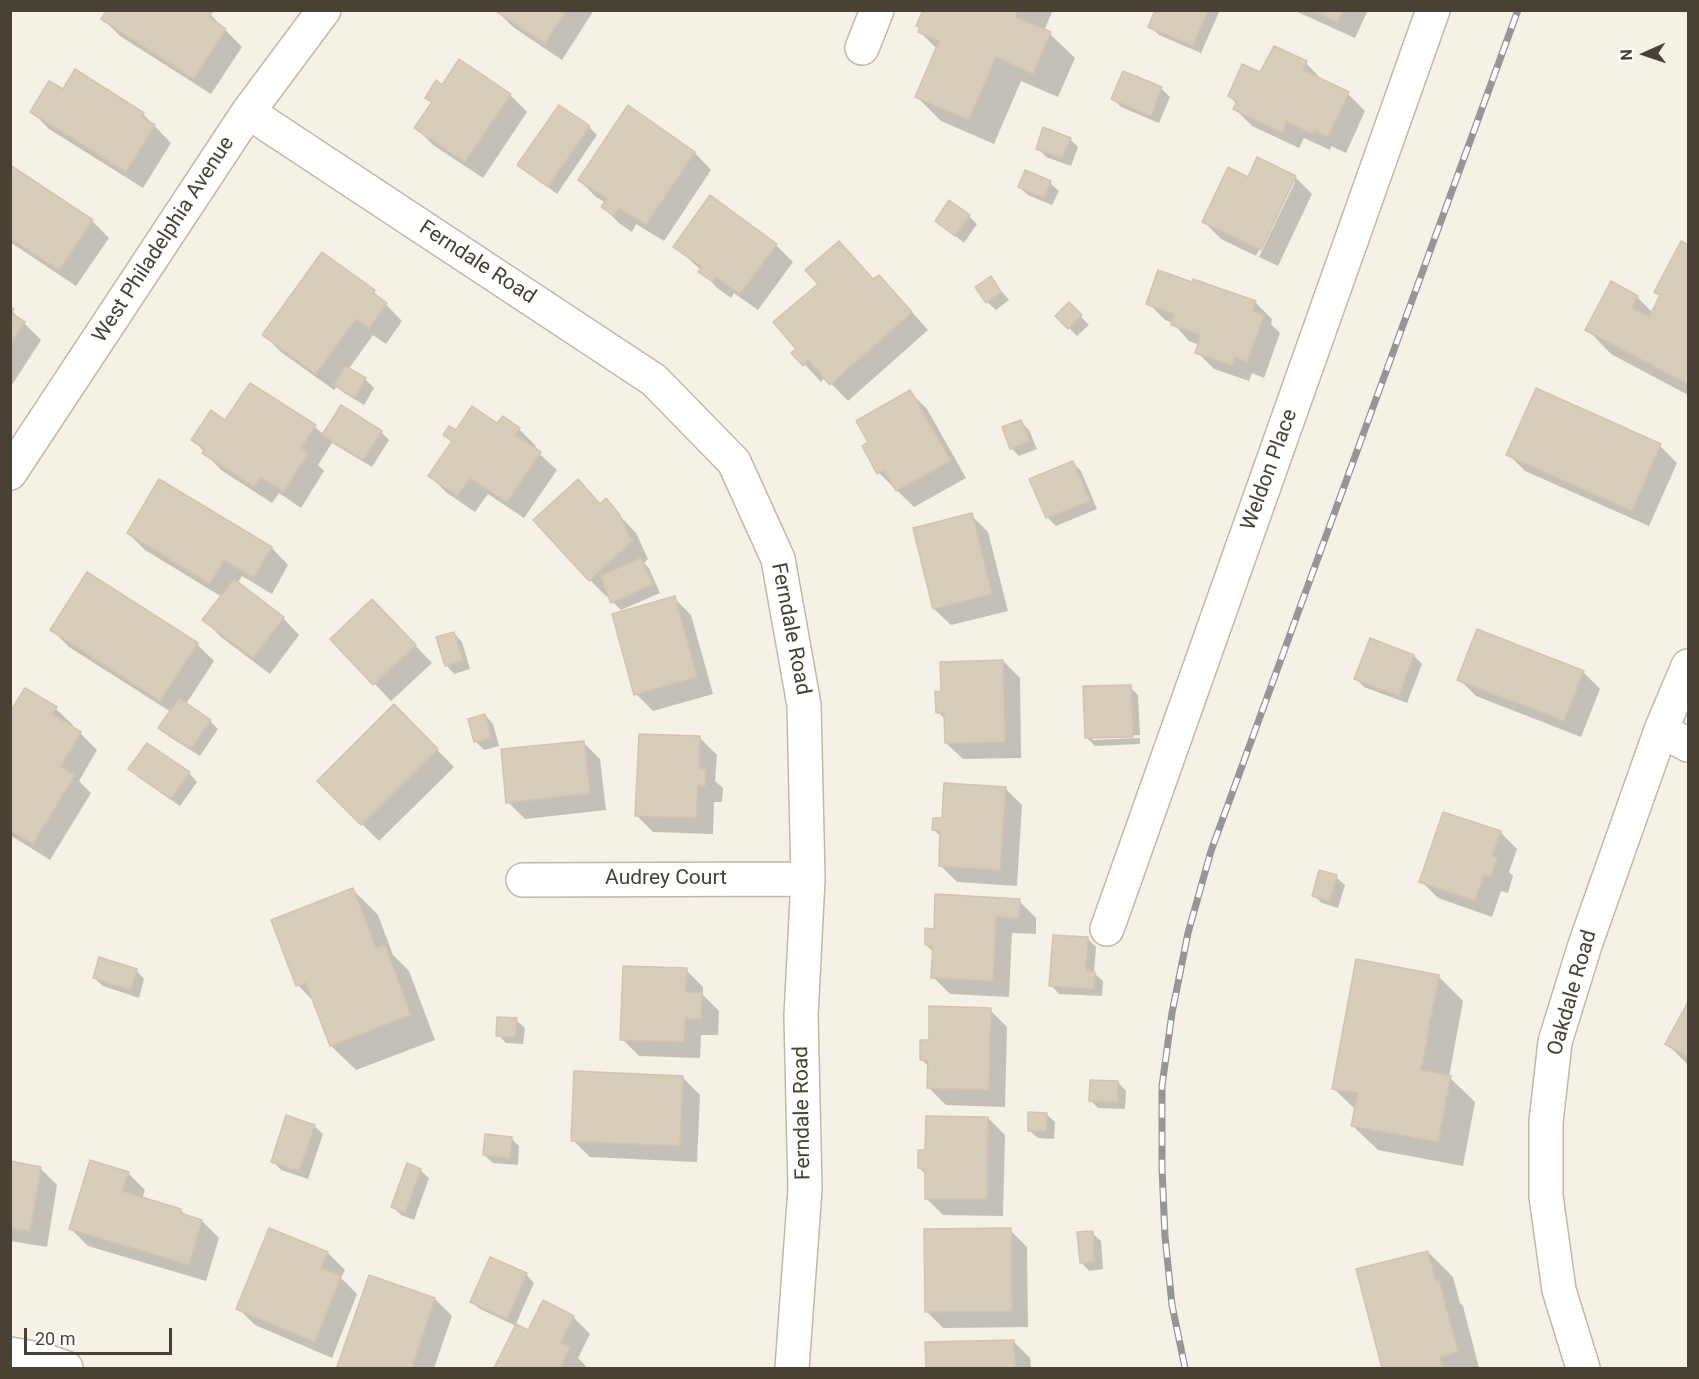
<!DOCTYPE html>
<html>
<head>
<meta charset="utf-8">
<style>
	body { margin:0 }
	#map { position:relative; width:1699px; height:1379px; overflow:hidden; background:#f5f1e6; font-family:Roboto,sans-serif }
	canvas { display:block }
	.frame { position:absolute; inset:0; border:12px solid #484134; pointer-events:none }
	.north { position:absolute; left:1615px; top:24px; width:60px; height:60px; -webkit-text-stroke:4px #fff; paint-order:stroke; rotate:267deg; font-size:16px; font-weight:700; line-height:24px; text-align:center; color:#484134 }
	.north::after { content:''; display:block; margin:auto; width:21px; height:27px; background:#484134; clip-path:polygon(50% 0,100% 100%,50% 72%,0 100%) }
	.scale { position:absolute; left:24px; top:1328px; width:148px; height:27px; box-sizing:border-box; border:3px solid #484134; border-top:0; padding-left:8px; font-size:18px; line-height:21px; white-space:nowrap; color:#484134; -webkit-text-stroke:4px #fff; paint-order:stroke }
</style>
</head>
<body>
<div id="map">
<canvas width="1699" height="1379"></canvas>
<div class="frame"></div>
<div class="north">N</div>
<div class="scale">20 m</div>
</div>
<script>
const g = document.querySelector('canvas').getContext('2d');
g.lineJoin = 'round';
function fillPath(path, color) { g.fillStyle = color; g.fill(path, 'evenodd'); }
function trace(path, color, width, dash) { g.strokeStyle = color; g.lineWidth = width; g.lineCap = dash ? 'butt' : 'round'; g.setLineDash(dash || []); g.stroke(path); }
function drawText(font, color, halo, rows, align = 'center') {
  g.font = font + ' Roboto,sans-serif'; g.lineWidth = 6; g.setLineDash([]); g.textBaseline = 'middle'; g.strokeStyle = halo; g.fillStyle = color; for (const [text, x, y, turn = 0] of rows) {
    g.save(); g.translate(x, y); g.rotate((+turn || 0) * Math.PI / 180); g.textAlign = isNaN(turn) ? turn : align; if (halo) g.strokeText(text, 0, 0); g.fillText(text, 0, 0); g.restore();
  }
}
const shadow = new Path2D(`
	M206,10L242,47L211,94L120,36L103,19Z
	M496,10H594L562,60L513,27Z
	M924,10H1053L1044,31L1050,34L1075,58L1058,97L1021,81L994,144L941,121L917,97L937,49L920,32L921,29L918,25Z
	M1157,10H1220L1201,53L1159,35L1150,26Z
	M1293,10H1368L1355,38Z
	M1306,63L1323,81L1348,94L1365,111L1346,153L1331,146L1330,150L1304,138L1299,148L1252,126L1235,109L1237,104L1229,96Z
	M75,71L143,114L171,143L143,188L49,129L32,112L63,91Z
	M1123,73L1162,89L1170,97L1159,123L1121,107L1113,99Z
	M443,87L510,95L527,112L483,178L433,145L416,128L432,103L427,98Z
	M628,108L695,153L711,170L664,241L636,224L632,232L620,224L603,207L606,203L596,197L579,180Z
	M589,127L597,135L557,194L519,165Z
	M1070,139L1078,147L1071,166L1046,157L1038,148Z
	M10,166L92,221L109,238L76,286L10,242Z
	M1295,177L1312,194L1278,266L1259,257L1295,182H1291L1256,256L1221,239L1204,222L1249,179Z
	M1050,183L1059,191L1052,205L1028,195L1019,187Z
	M969,216L977,224L964,243L937,221Z
	M1682,243L1688,246V395L1611,354L1587,329L1637,297L1653,313L1661,297L1656,292Z
	M776,245L793,262L758,310L734,293L731,298L717,288L701,270L675,247Z
	M322,254L374,292L402,321L386,344L373,335L348,370L366,380L374,388L364,405L344,393L337,386L334,390L281,352L264,335Z
	M990,278L1009,300L996,310L987,302Z
	M874,281L895,293L928,330L848,401L825,377L821,382L794,353Z
	M1255,302L1272,319L1271,324L1280,333L1264,378L1252,373L1249,381L1214,369L1197,352L1200,345L1189,341L1173,323L1165,320L1148,303Z
	M1069,304L1089,325L1077,336L1057,316Z
	M10,309L41,340L10,388Z
	M910,392L927,409L966,478L914,507L879,473L870,443Z
	M226,422L315,427L324,435L381,432L389,440L372,467L332,443L318,465L324,471L301,508L279,493L272,503L221,470L193,440Z
	M1021,422L1029,430L1037,449L1019,456L1011,448Z
	M498,425L519,429L536,446L534,449L557,470L524,518L488,494L475,512L447,493L430,476L453,443L445,435Z
	M1660,446L1677,463L1649,526L1525,471L1508,454Z
	M1073,463L1081,471L1097,509L1056,526L1048,518L1031,480Z
	M160,481L272,548L288,565L272,594L242,576L237,584L283,618L299,635L270,674L221,637L204,620L222,597L145,550L128,533Z
	M578,481L601,505L606,501L636,533L648,559L644,563L649,568L660,593L621,610L613,602L609,594L607,597L590,580Z
	M971,515L988,532L1008,611L951,625L934,609Z
	M674,598L691,615L713,694L653,711L636,694Z
	M389,618L432,663L391,701L332,639Z
	M52,630L197,644L214,661L186,704L210,721L218,729L200,756L168,736L160,728L171,712L69,647Z
	M454,633L462,642L470,669L454,674L446,665Z
	M1414,656L1422,664L1407,703L1364,687L1356,679Z
	M1003,661L1020,678L1021,758L963,759L946,743V720L938,712Z
	M1583,672L1600,689L1581,737L1476,696L1459,679Z
	M1130,687L1138,695L1140,735L1093,737V740L1140,738V744L1095,746L1087,738Z
	M26,690L56,709L73,725L71,728L80,733L97,750L79,781L91,793L50,860L10,835V715Z
	M394,706L454,767L379,841L319,781Z
	M485,715L493,724L499,746L484,750L476,742Z
	M700,738L717,755L715,781L723,788L722,802H714L713,834L653,832L636,815Z
	M583,742L600,759L606,810L525,819L508,802Z
	M130,769L189,773L197,782L180,806L138,777Z
	M1005,788L1022,805L1017,886L957,882L940,865L941,837L933,829L943,819Z
	M1500,832L1517,849L1509,872L1513,876L1508,893L1501,891L1492,917L1438,898L1421,881Z
	M1336,877L1345,885L1338,908L1322,903L1313,895Z
	M353,890L378,915L393,955L409,971L435,1040L356,1070L331,1046L315,1003L298,985Z
	M1019,901L1036,918V934L1012,933L1009,997L950,994L933,977L934,953L926,945L935,930Z
	M1088,939L1096,947L1094,973L1103,981L1102,996L1059,994L1051,985Z
	M136,970L144,979L139,998L103,986L94,978Z
	M686,970L703,987V995L719,1011L718,1035H701L700,1058L639,1056L622,1039Z
	M1438,976L1463,1001L1449,1077L1475,1102L1463,1166L1378,1150L1353,1126L1356,1110L1333,1088Z
	M1688,1005V1065L1667,1044Z
	M990,1010L1007,1027L1005,1107L946,1105L929,1088V1067L921,1059L930,1041Z
	M516,1020L525,1028L523,1044L506,1043L498,1035Z
	M683,1078L700,1095L697,1162L590,1157L573,1140Z
	M1118,1082L1126,1091L1125,1109L1098,1108L1090,1100Z
	M1046,1114L1055,1122L1054,1139L1038,1138L1029,1130Z
	M988,1118L1005,1135L1003,1216L943,1215L926,1198L927,1175L919,1168L927,1152Z
	M314,1126L323,1134L308,1179L281,1170L273,1161Z
	M511,1138L519,1146L518,1165L493,1163L484,1155Z
	M10,1163L40,1168L57,1185L47,1247L10,1241Z
	M420,1170L429,1178L414,1220L401,1215L393,1207Z
	M128,1173L145,1190L142,1199L180,1210L187,1216L202,1221L219,1238L206,1281L88,1246L71,1229Z
	M270,1230L328,1253L345,1270L341,1278L357,1294L332,1358L255,1325L238,1308Z
	M1010,1230L1027,1247L1028,1327L943,1328L926,1311Z
	M1092,1233L1101,1241L1103,1269L1089,1271L1081,1262Z
	M1428,1252L1453,1277L1460,1303L1463,1306L1479,1368H1384L1358,1270Z
	M526,1274L534,1283L515,1326L529,1332L573,1317L590,1334L578,1358L586,1366L585,1368H496L516,1326L480,1309L471,1301Z
	M370,1277L435,1299L452,1316L434,1368H341L339,1366Z
	M1013,1341L1030,1358L1031,1368H928L927,1344Z`);
const building = new Path2D(`
	M107,10H209L212,12L209,17L226,29L194,79L101,19Z
	M494,10H566L545,44Z
	M923,10H1018L1015,17L1051,32L1033,74L996,57L969,120L915,97L939,41L918,32L920,27L916,26Z
	M1155,10H1208L1193,46L1148,27Z
	M1311,10H1343L1338,23Z
	M1274,46L1307,61L1303,70L1349,92L1328,137L1314,130L1313,134L1287,122L1282,133L1233,109L1237,101L1228,96L1242,64L1260,72Z
	M459,59L511,94L465,162L414,128L432,102L425,98L436,80L442,85Z
	M75,69L144,113L141,117L155,125L126,172L30,112L49,81L63,89Z
	M1123,71L1162,87L1151,116L1111,99Z
	M559,105L590,126L548,187L517,165Z
	M628,105L695,152L646,225L619,208L614,216L601,207L607,199L578,180Z
	M1043,127L1071,138L1062,158L1036,149Z
	M1257,157L1296,176L1261,250L1202,222L1228,167L1248,177Z
	M10,165L93,220L59,270L10,238Z
	M1025,170L1051,181L1044,198L1018,187Z
	M710,195L777,244L740,294L716,277L713,282L698,272L702,267L673,247Z
	M949,200L970,215L955,236L935,221Z
	M839,241L873,279L879,275L912,312L830,385L808,360L803,366L791,353L796,349L773,322L818,284L805,270Z
	M1681,241L1688,245V384L1585,330L1611,281L1638,296L1632,308L1649,317L1660,295L1654,292Z
	M322,252L375,290L373,293L387,303L369,328L356,319L316,374L262,335Z
	M1158,270L1192,282L1193,279L1256,301L1253,311L1264,315L1247,362L1235,357L1232,365L1195,353L1201,335L1171,325L1174,314L1146,304Z
	M991,276L1001,292L986,303L975,287Z
	M1069,302L1082,315L1068,329L1055,316Z
	M10,307L14,309L11,313L25,322L10,345Z
	M345,366L366,378L355,398L334,385Z
	M250,383L316,425L301,448L308,453L284,492L261,477L254,487L202,453L205,449L191,440L211,410L225,420Z
	M1536,388L1661,444L1632,511L1506,455Z
	M910,390L951,461L896,491L884,470L877,474L862,446L868,442L856,421Z
	M341,405L382,431L363,460L322,435Z
	M472,406L497,423L503,416L520,428L515,435L541,452L507,502L470,478L457,496L428,476L452,441L443,435L449,426L456,430Z
	M1021,420L1030,441L1010,449L1002,427Z
	M1073,461L1090,501L1046,518L1029,479Z
	M159,479L272,547L254,578L224,560L210,584L127,533Z
	M578,479L600,504L606,498L619,514L632,541L589,581L533,520Z
	M972,513L992,594L933,609L913,528Z
	M641,558L653,584L611,603L600,576Z
	M87,572L198,643L160,701L50,630Z
	M234,579L284,617L253,658L202,620Z
	M675,596L697,677L634,695L612,614Z
	M372,599L416,645L373,685L330,639Z
	M1477,629L1584,671L1564,721L1457,680Z
	M454,632L463,661L445,666L436,637Z
	M1370,638L1414,655L1399,696L1354,679Z
	M1003,660L1005,742L945,743L944,713H936L935,691L941,692L940,662Z
	M1131,685L1133,737L1085,738L1083,686Z
	M25,688L57,707L52,714L81,732L61,766L75,775L33,844L10,830V712Z
	M179,698L211,720L191,749L158,728Z
	M394,704L438,749L361,825L317,781Z
	M485,714L491,738L474,742L468,719Z
	M639,734L700,736L699,769H706L705,786L698,785L696,818L635,816Z
	M584,741L590,793L506,803L501,749Z
	M147,743L190,772L171,799L128,769Z
	M944,783L1006,787L1000,870L939,866L940,831L932,830L933,818H942Z
	M1443,812L1501,831L1492,856L1497,858L1491,877L1484,875L1475,901L1419,882Z
	M1319,870L1337,875L1330,901L1312,896Z
	M353,888L376,948L385,945L411,1015L330,1046L306,983L296,986L271,920Z
	M935,894L1020,899L1019,918L996,917L993,981L931,978L933,946L925,945V928L934,929Z
	M1053,935L1088,937L1086,971L1095,972L1094,989L1049,986Z
	M99,957L137,969L131,990L93,978Z
	M1356,959L1439,975L1421,1070L1451,1076L1438,1142L1351,1126L1358,1093L1332,1089Z
	M623,966L687,968L686,992L702,993L701,1019H685L684,1042L620,1040Z
	M1688,1002V1057L1665,1044Z
	M929,1006L991,1008L989,1090L927,1088L928,1060H920V1040H929Z
	M497,1017L517,1018L515,1037L496,1036Z
	M574,1071L683,1076L680,1146L571,1141Z
	M1090,1080L1118,1081V1102L1089,1101Z
	M1028,1112L1047,1113L1046,1131H1028Z
	M286,1115L315,1125L299,1171L271,1162Z
	M926,1116L988,1117L987,1199H925V1169L918,1168V1150H925Z
	M485,1134L512,1137L510,1158L483,1155Z
	M90,1160L129,1172L122,1191L181,1209L180,1213L202,1220L189,1265L69,1229Z
	M10,1161L41,1167L30,1231L10,1228Z
	M407,1163L421,1169L405,1213L391,1207Z
	M269,1228L328,1252L321,1268L341,1276L315,1342L236,1309Z
	M1011,1228L1012,1311L925,1312L924,1229Z
	M1093,1231L1095,1262L1080,1263L1077,1232Z
	M1428,1251L1436,1281L1439,1280L1458,1352L1440,1357L1442,1368H1382L1356,1269Z
	M490,1257L527,1273L507,1319L470,1302Z
	M369,1275L435,1298L412,1368H343L337,1367Z
	M543,1300L574,1316L561,1343L570,1348L560,1368H494L516,1324L528,1330Z
	M1014,1340L1015,1368H926L925,1342Z`);
const minor = new Path2D(`
	M862,48L877,10
	M248,112L654,380L734,462L778,559L804,705L808,879L801,1016L805,1189L792,1368
	M10,473L248,112L324,10
	M1661,730L1688,745
	M523,880L808,879
	M1107,929L1433,10
	M10,1354L44,1360L66,1368
	M1583,1368L1559,1290L1546,1196V1122L1555,1042L1585,945L1661,730L1688,666`);
const rail = new Path2D(`
	M1185,1368L1172,1305L1165,1236L1162,1168V1086L1172,1013L1188,933L1211,851L1518,10`);
const streetNames = [
	["West Philadelphia Avenue",164,240,-57],
	["Ferndale Road",477,263,33],
	["Weldon Place",1270,470,-70],
	["Ferndale Road",790,629,79],
	["Audrey Court",666,879],
	["Oakdale Road",1573,993,-74],
	["Ferndale Road",803,1113,-91]
];
fillPath(shadow, '#0003');
fillPath(building, '#d8cdba');
trace(building, '#d3c5ac', 1.5);
trace(minor, '#c1b9a7', 36);
trace(minor, '#fff', 33);
trace(rail, '#969696', 7);
trace(rail, '#fff', 4.5, [14]);
drawText('21px', '#484134', '#fff', streetNames);
</script>
</body>
</html>
